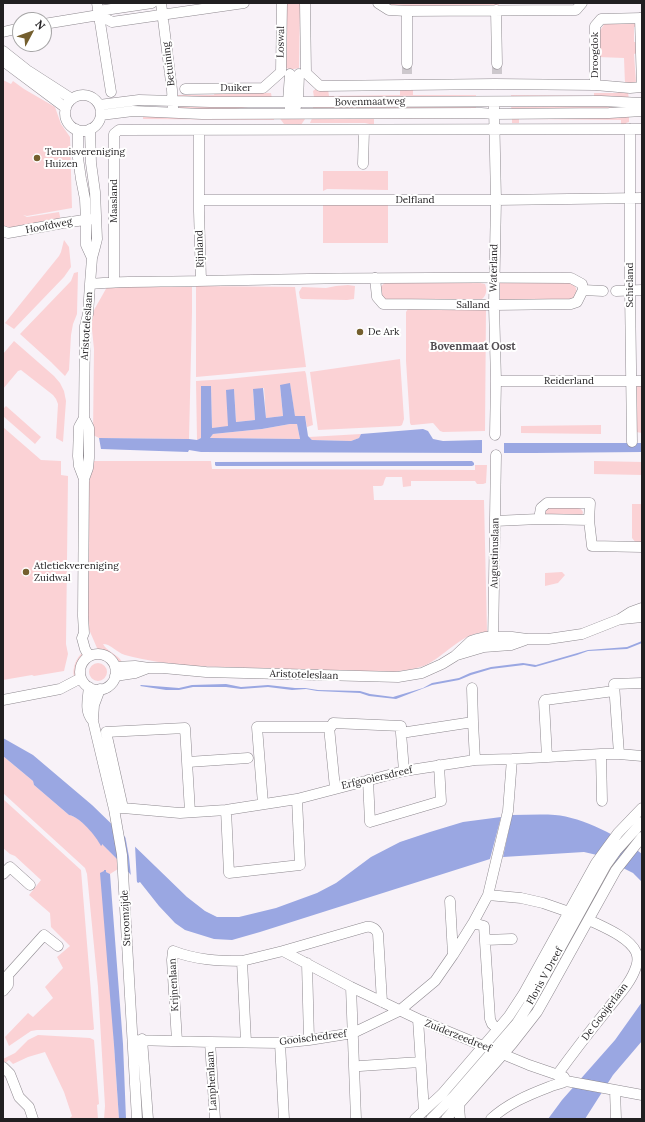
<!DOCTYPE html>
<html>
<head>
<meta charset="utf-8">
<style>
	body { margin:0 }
	#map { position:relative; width:645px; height:1122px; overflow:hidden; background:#f8f2f8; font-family:Lora,serif }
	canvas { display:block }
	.frame { position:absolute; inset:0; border:4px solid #211f21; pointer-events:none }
	.north { position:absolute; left:12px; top:12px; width:40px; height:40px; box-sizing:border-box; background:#fff; border:1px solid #a6a5a6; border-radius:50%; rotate:49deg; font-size:11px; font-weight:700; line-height:16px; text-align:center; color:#211f21 }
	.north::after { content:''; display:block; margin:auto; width:14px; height:18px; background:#745f2e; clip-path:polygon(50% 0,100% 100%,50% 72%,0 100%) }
</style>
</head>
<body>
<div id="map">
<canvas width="645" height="1122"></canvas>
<div class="frame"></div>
<div class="north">N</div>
</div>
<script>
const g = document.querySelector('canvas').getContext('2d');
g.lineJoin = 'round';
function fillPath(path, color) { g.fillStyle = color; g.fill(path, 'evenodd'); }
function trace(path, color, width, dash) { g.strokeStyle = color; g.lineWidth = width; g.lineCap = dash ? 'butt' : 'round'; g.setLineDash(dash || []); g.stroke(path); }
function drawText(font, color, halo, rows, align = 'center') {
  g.font = font + ' Lora,serif'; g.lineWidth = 4; g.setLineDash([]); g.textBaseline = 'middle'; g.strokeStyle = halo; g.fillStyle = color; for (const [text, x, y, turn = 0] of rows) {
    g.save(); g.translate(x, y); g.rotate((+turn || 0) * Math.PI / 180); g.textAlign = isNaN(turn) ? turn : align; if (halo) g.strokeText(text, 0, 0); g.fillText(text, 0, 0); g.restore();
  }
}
const green = new Path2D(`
	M288,3H300L299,68C295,69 288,70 285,67V5Z
	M385,3H499V6H395L387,4Z
	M634,21L637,27H634V42H637V53L634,54L636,83L625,84L624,58L598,57L599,32L605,23Z
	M3,80L11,84L13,81L24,89L55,107L61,124L70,137L72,208L27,216L23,215L27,217L59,212L61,221L10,229L3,226Z
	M317,88L328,89L329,96L400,95V90H413V95H476V97H314L313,91Z
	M620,91L628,92L629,100L511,98V95L594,96V93H617Z
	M215,92L271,93L272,99H178V95H214Z
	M476,104V109L313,110V105Z
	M179,105L248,107L229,110H179Z
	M626,105V108L512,110L511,107Z
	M629,114V122L626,123V126L621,125V120L519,119V123H512V115Z
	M143,116L274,117V120L143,119Z
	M278,116H307L301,125L284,124Z
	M313,116L471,118L374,119V125L365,123H310Z
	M323,171H388V190L327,189L323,191Z
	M388,199V243H323V200Z
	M64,240L69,247L71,267L64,277L14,329L5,323L59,256L61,252Z
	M78,272L77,314L73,324L71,335L69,370L65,376L51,362L20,334L71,281L74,273Z
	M387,282H476L485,284C487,289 487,295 482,299H387L383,298C378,292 379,285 387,282Z
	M500,282L572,283C578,288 578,294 572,299L500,300Z
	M348,285L355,286L354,299L347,300L302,299L300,298L299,292L302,287L326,288L336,286Z
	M196,286L295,287L306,367L196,377Z
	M107,287H192V312L189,439L99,438L93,435L94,349L92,330V320L94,310Z
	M408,309H486L485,431L443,432L440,431L434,424L433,423L413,425H411L410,423L406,361V312Z
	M14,341L54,376L60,383L64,391L66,401L63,442L56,438L58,404L56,399L53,395L21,370L18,371L3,389V354Z
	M400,359L404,419L402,425L400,426L318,430L310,372Z
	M305,371L306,374L313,425L307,427L305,416L295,417L290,384L280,386L283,416L266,418L264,388L253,390L255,420L236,422L234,389L228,427L212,428L211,386H201V438L197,440L196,381L227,379Z
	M636,386H642V433L636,432Z
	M6,406L41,437L35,444L3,416V409Z
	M290,424H297L300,439L210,438L213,434L262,429Z
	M601,425V434L521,433V426Z
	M3,427L41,460L61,461V475L68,476L66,644L68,654L64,671L34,676L32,675L3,680Z
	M361,434L359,438L351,441L312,440L309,437Z
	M93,461H211L212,469L475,470V465H487L486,483L483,484H477L475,481H411V486L403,487L402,477H386C381,487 387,486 373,486L374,500H484L487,632C463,632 448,653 428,664C418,669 405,670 394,672L190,666C168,663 146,661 125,655C116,652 111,644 103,644C107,652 118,654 122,662L118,663L110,656L101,652L97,648L88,627V488Z
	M594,461L642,462V475L594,474Z
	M632,504H642V544H637L632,538Z
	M547,508H578L581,509L583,512L582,516H548L544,512Z
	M562,572L565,575L558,583L545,586V573Z
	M83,652C85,658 79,667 79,674L74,677C72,668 76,658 83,652Z
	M89 672a9 9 0 1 1 18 0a9 9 0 1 1-18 0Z
	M3,756L33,781L34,785L69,815C77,816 90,829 95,835C97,837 98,841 100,843H101L117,859L118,869L110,874L106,872L114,1045L119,1119H104L105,1106L98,987L87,874L85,868L3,793Z
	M3,799L81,870L94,1029L93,1030H37L31,1031L9,1046L5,1037L28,1013L33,1017L53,998L45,987L63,968L57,957L70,946L51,927L50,913L29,895L41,880L15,856L10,854L3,848Z
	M38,1035L90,1038L94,1040L99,1104L97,1105L98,1119H69L72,1116L64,1092L45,1052L28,1057L13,1064L9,1060L4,1064L3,1063V1059L15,1053L28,1040Z`);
const water = new Path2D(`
	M290,383L295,416H305L308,436L312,440L351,441L359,438L361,434L423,429L428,431L433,439L443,441L482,440V453L201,452L189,450L188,452L101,449L99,438L189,439L197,440L201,438V386H211L212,428L228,426L226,390L234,389L236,422L255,420L253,389L263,388L266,418L283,416L280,385ZM290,424H297L300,439L210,438L213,434L262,429Z
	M504,443H642V452L534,453H504Z
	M472,461L474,463V465L472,466H216L215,465V462Z
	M642,641V643L627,649L588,651L577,655L535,667L524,665L491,669L471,675L459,680L432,685L396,699L369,696L360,693L317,691L306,689L292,690L268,687L241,689L226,687H193L179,690H166L140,686L141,685L179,688L192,685L226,684L241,687L268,685L295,688H305L318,690L360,691L370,694L393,697L423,688L432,683L459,678L470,673L491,667L523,663L536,665L588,650L627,647Z
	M3,738L33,755L92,805L187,897L205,911L217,917H239L276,908L317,893L336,883L371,857L400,842L430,832L463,822L501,817L490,859L260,932L232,940L214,939L185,930L175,923L159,906L140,882L138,883L117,859L102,844V845L101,846C96,836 80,817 69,815L34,785L33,781L3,756Z
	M512,815C526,815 541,814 555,815C582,817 621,837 642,854V882L633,873L597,855L584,852L503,857Z
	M104,870H106V872L110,874L123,1044L126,1119H119L114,1045L100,873L104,871Z
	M642,1002V1041L613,1075L585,1119H548L562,1100L615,1040Z`);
const pier = new Path2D(`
	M125,835L135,845L137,884L131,877L129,857Z`);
const minorTunnel = new Path2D(`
	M407,64V75
	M497,64V75`);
const minor = new Path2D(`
	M97,3L111,92
	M161,3L172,90L173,108
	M305,3L306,73
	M378,3L389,10L407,11L576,10L582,3
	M496,10L497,64
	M98,11L152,3
	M407,11V64
	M44,24L99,15L112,22L244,3
	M3,32L20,28
	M3,51L27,70L72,99
	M3,61L66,108
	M281,72L282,3
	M306,73L320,86L495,84L595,85L630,88L642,87L640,18
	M290,74L288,102L290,108
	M595,85V26L601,19L642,18
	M185,89L263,88L281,72
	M65 113a18 18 0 1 1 36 0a18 18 0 1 1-36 0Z
	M99,105L139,100L210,102H336L601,101L642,103
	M494,107L496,200L494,305L496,381L495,435
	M295,108L298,102L299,74
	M101,115L133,111L202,114L481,113L494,114L609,113L642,111
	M76,129L78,134V158L81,179L85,199L86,220V245L92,258
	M630,129V290L632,442
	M199,130V211L201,281
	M363,164L364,130
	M199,200H496L642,198
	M3,231L8,233L14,232L63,223L92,219
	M114,282V134L119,130L642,129
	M90,284C126,281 161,282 196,281C321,278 446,277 571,278L582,284L583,290L577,302L571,304L494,305L383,304L377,297L375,278
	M583,290L603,291
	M616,291L642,290
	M496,381H642
	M84,479L79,466L78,456L79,427L84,418
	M539,519L541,508L547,503H590L589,520
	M495,521L539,519L589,520L592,546L642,547
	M622,619L642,617
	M493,646L496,455
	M80 672a18 18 0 1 1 36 0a18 18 0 1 1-36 0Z
	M457,655L484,647L511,645L525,640
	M89,656L85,649L82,638L84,633L83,616L84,479L88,468L89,458V428L84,418L85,326L88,314L90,284L92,258L95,247L97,239L95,192L91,163L90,129
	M115,667L135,666L149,668H163L206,672L398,677L422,673L442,664L455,656L471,641L477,639L485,637H512L527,639H548L582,634L620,619L631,612L642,608
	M115,676L135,673L148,668
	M89,687C88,698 84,712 93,721L114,809L122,855L137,1119
	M472,688L473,722
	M3,700L60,689L81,678
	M93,719L94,705L100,689
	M329,727H331L333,723L401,726V733
	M601,754L602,801
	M619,754L614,684L642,683
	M547,757L544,702L545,700L614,691
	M188,762L248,758
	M404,771L401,733L473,722L475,760
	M368,780L370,822L441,801L439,765
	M263,804L257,727H329L335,788
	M123,808L106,732L185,728L190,812
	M114,809L123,808L180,813L226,810L297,799L404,771L475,760L512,759L601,754H619L642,756
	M226,810L229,873L300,865L297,799
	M3,874L10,867L30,885
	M488,895L521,898L543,903L569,912
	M450,901L453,955
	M485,940L512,939
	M283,951L351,987L418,1019L529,1065L564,1077L566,1081L642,1095
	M242,961L283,951L366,927C372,926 376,929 378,934L382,1002
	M307,963L309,1040
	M351,987L356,1119
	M3,991L8,985V975L44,935L58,946
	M418,1019L424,1111
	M498,1029L509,1016L524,993L596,863L618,833L642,808
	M142,1039L148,1119
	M133,1040L210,1042L280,1043L309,1040L353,1033L399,1011L435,981L453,955L473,923L488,895L508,811L512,759
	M177,1041L172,960L173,951C196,960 218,961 242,961L246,1042
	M210,1042L215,1119
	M280,1043L284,1119
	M360,1066L420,1062
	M3,1067L10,1074L19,1097L29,1107L33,1119
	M557,1075C573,1053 590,1031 607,1010C617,997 631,983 636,967C638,962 638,957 636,952C629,937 603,927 589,920
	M615,1090L616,1119
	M459,1106L460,1119
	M415,1119L442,1094L498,1029L492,1024L490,1019L484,926L473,923
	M431,1119L454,1096L517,1023L531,1001L606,865L616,851L642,822
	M446,1119L512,1044L537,1012L550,989L616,870L642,837
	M491,1119C507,1104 528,1095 549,1087C555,1084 561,1084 566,1081`);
const markers = [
	[37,158,4,"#745f2e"],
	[360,332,4,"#745f2e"],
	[26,572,4,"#745f2e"]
];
const streetNames = [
	["Loswal",281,42,-89],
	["Droogdok",595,55,-90],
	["Betuining",169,64,-97],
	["Duiker",236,88],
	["Bovenmaatweg",370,102,-1],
	["Delfland",415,200],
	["Maasland",114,201,-90],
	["Hoofdweg",49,226,-11],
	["Rijnland",200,249,-92],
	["Waterland",494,268,-89],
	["Schieland",630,285,-90],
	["Salland",473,305],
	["Aristoteleslaan",87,326,-86],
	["Reiderland",569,381],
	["Augustinuslaan",495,553,-89],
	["Aristoteleslaan",304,675,2],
	["Erfgooiersdreef",377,778,-13],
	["Stroomzijde",126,918,-93],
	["Floris V Dreef",545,976,-61],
	["Krijnenlaan",174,985,-93],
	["De Gooijerlaan",605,1012,-53],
	["Zuiderzeedreef",458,1036,22],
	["Gooischedreef",313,1038,-7],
	["Lanphenlaan",212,1081,-93]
];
const poiNames = [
	["Tennisvereniging",45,152],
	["Huizen",45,164],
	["De Ark",368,332],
	["Atletiekvereniging",34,566],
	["Zuidwal",34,578]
];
const neighbourhoodNames = [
	["Bovenmaat Oost",473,347]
];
fillPath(green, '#fbd2d5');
fillPath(water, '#9aa7e2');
fillPath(pier, '#f8f2f8');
trace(minorTunnel, '#cdc8cd', 10, [10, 5]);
trace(minor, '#8e898f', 11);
trace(minor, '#fff', 10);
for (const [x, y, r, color] of markers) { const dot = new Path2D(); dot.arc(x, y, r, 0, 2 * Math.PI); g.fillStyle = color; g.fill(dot); trace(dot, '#fff', 1.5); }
drawText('10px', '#211f21', '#fff', streetNames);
drawText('10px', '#211f21', '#fff', poiNames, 'left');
drawText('bold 11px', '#534e53', '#fff', neighbourhoodNames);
</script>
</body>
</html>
